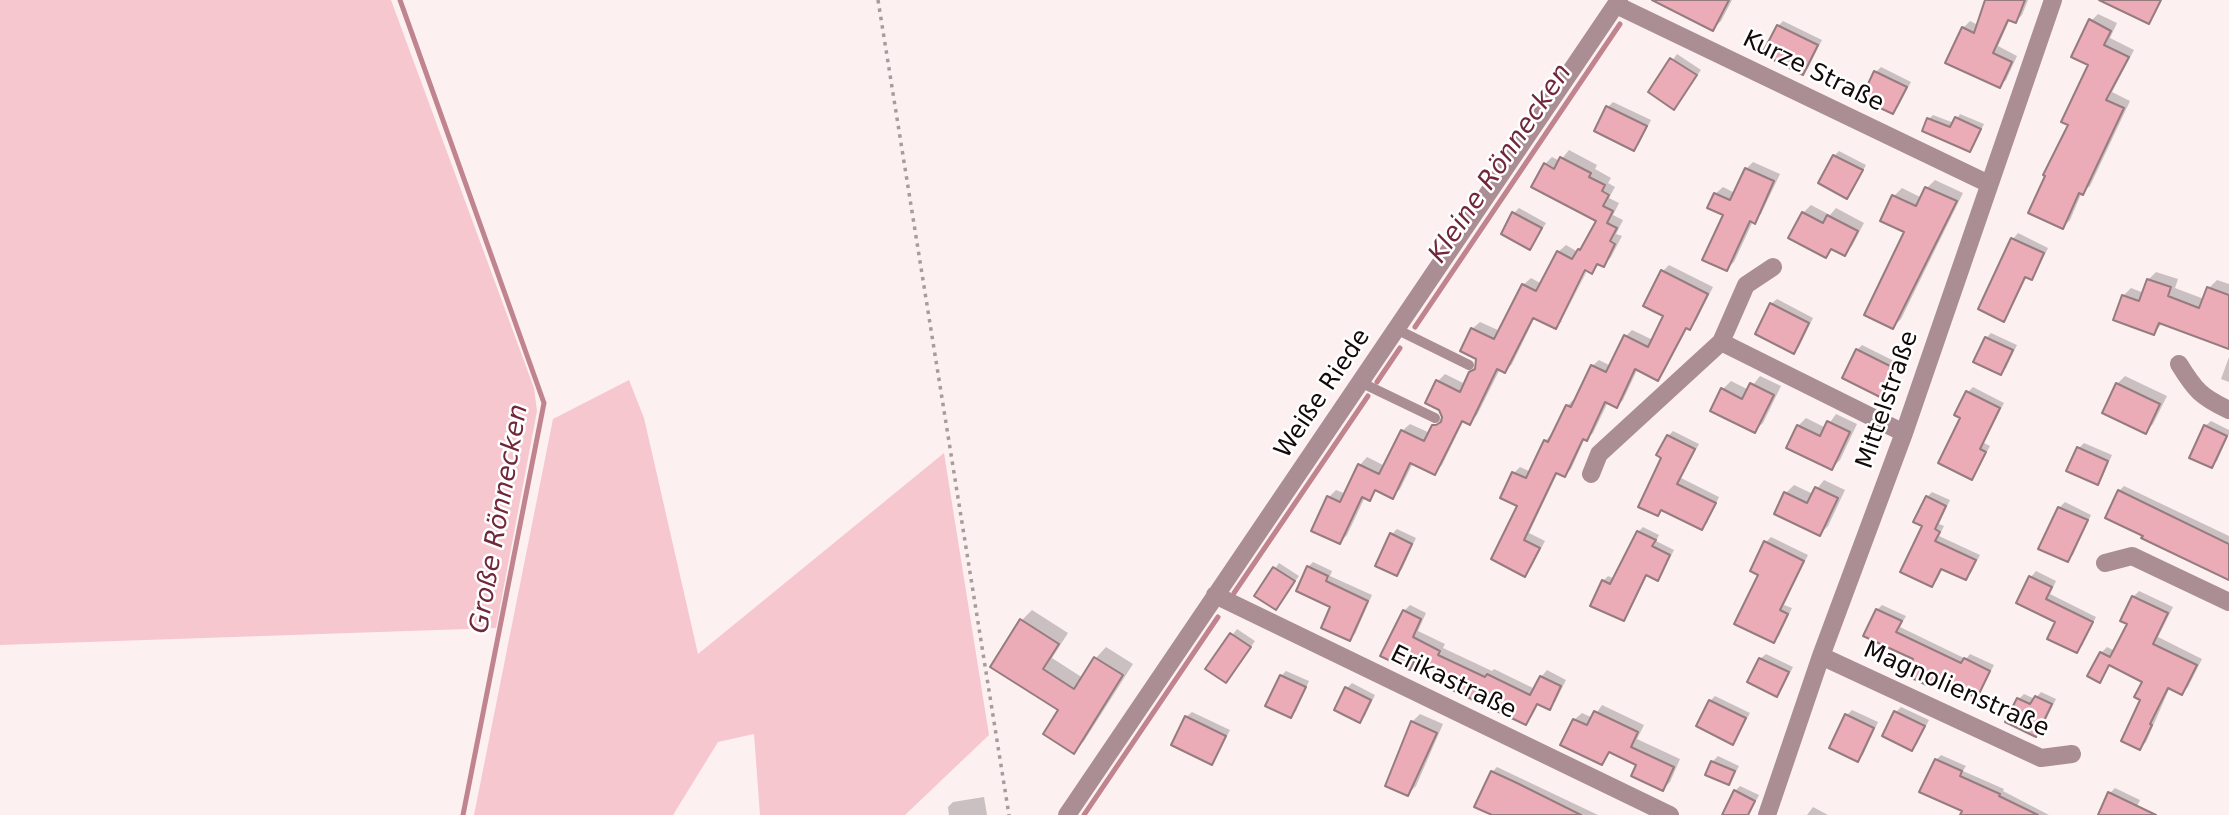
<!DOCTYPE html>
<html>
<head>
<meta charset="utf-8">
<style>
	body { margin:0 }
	canvas { display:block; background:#fcf0f1 }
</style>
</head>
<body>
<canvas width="2229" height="815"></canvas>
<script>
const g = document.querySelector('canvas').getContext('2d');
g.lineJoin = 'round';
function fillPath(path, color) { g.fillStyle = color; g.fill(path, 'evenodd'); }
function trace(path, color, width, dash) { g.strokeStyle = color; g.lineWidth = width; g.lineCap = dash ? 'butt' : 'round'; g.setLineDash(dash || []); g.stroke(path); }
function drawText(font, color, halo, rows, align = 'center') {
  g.font = font + ' "DejaVu Sans",sans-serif'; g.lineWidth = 5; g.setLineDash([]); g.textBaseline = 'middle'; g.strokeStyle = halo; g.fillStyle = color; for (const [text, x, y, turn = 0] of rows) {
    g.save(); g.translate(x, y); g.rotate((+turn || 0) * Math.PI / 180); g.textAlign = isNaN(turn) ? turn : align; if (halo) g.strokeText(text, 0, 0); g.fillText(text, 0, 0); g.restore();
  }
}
const green = new Path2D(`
	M0,0H391L534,388L537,411L496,628L0,645Z
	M629,380L644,418L698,654L944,453L989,735L905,815H760L754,734L718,742L673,815H474L553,419Z`);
const shadow = new Path2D(`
	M1678,0H1732L1721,21L1713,29Z
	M1987,0H2028L2022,15L2016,21L2010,19L1998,46L2017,56L2006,80L1999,86L1963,28L1970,21L1978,25Z
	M2098,14L2117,23L2110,38L2134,50L2112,92L2130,101L2090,186L2082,192L2070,220L2063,227L2070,124L2091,64V21Z
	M1783,21L1822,40L1808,68L1803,73L1778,26Z
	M1677,54L1701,70L1674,108L1650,92Z
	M1881,67L1911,82L1898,107L1893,112L1876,72Z
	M1613,102L1651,120L1639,144L1634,149L1596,130L1608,107Z
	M1960,114L1984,124L1974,146L1970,150L1929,119L1933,115L1954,123Z
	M1569,150L1597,165L1595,169L1611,178L1608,183L1615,187L1609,198L1619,203L1613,215L1623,220L1616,234L1622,236L1611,257L1604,265L1600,263L1592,272L1588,269L1562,320L1590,263L1587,261L1558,321H1562L1556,327L1535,317L1512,364L1505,371L1500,369L1477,415L1470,423L1464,420L1442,465L1434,473L1413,463L1400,489L1393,496L1378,489L1369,499L1365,497L1347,535L1340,542L1329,497L1336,490L1346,494L1360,465L1367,457L1385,466L1402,431L1410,424L1430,433L1441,418H1445L1438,381L1445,374L1465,384L1470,373L1477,367L1472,329L1480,322L1500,331L1523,285L1531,278L1542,284L1558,252L1566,245L1578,252L1586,243L1598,220L1545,164L1552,157L1560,161Z
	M1839,151L1866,165L1852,192L1847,197L1820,183L1834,156Z
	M1753,162L1780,174L1761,214L1754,221H1753L1734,262L1726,269L1725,214L1715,194L1723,187L1735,193L1746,169Z
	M1935,180L1963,193L1901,319L1893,327L1906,231L1894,196L1902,188L1922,198L1927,188Z
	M1811,205L1830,215L1836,208L1864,223L1852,246L1844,254L1834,248L1826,256L1803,213Z
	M1519,208L1546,223L1535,242L1530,247L1514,213Z
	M2018,233L2048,248L2036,273L2031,278L2027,276L2008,315L2003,320L1980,309L2013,239Z
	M1669,265L1713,287L1696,321L1690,328L1688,327L1664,372L1658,379L1638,368L1623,400L1617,406L1608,402L1593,433L1587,439L1585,438L1571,469L1565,475L1558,472L1529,533L1545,541L1531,568L1525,574L1519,506L1514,473L1520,467L1531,472L1545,441L1551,435L1567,406L1573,400L1576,401L1592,366L1599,360L1611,366L1626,336L1632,330L1653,340L1666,316L1663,271Z
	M2156,272L2178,279L2175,288L2204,299L2209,288L2217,280L2229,284V314L2163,322L2154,333L2123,296L2131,288L2144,293L2148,280Z
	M1777,299L1813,318L1799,347L1794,352L1771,304Z
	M1991,333L2017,345L2006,368L2001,373L1986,338Z
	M1862,345L1898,363L1885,389L1880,394L1857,350Z
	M2229,357V382L2221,379Z
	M1760,376L1781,386L1763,423L1755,430L1723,389L1731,381L1749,390Z
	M2125,376L2167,396L2153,424L2145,432L2117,384Z
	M1973,387L2004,403L1984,443L1990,446L1976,473L1971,478L1962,417L1968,392Z
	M1836,414L1857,424L1840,460L1832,468L1798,426L1806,418L1826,428Z
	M2211,421L2229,430V434L2217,461L2212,466L2205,426Z
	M1673,431L1699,444L1681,478L1719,497L1707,523L1702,528L1663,509L1658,514L1663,457L1668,436Z
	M2084,443L2112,455L2102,478L2097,483L2079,448Z
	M1824,480L1845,490L1828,526L1820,534L1786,493L1794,485L1813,494Z
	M2124,486L2229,536V579L2145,535L2119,491Z
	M1932,492L1950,500L1939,524L1944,526L1939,536L1980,555L1971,573L1966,578L1943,568L1937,580L1932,585L1924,525L1927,497Z
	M2065,502L2091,515L2073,555L2068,560L2041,548L2059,508Z
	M1643,527L1659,535L1656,541L1674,550L1662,574L1657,579L1648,574L1628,614L1623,619L1603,581L1608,576L1615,579L1638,532Z
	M1397,529L1416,538L1402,569L1397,574L1392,534Z
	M1771,537L1808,555L1784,605L1792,608L1779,636L1774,641L1760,574L1766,542Z
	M1313,562L1332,571L1330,576L1372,595L1355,634L1350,639L1333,606L1308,567Z
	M1279,563L1299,576L1276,608L1257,595Z
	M2036,571L2056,581L2050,594L2096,617L2082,646L2077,651L2058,621L2019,602L2031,577Z
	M2139,591L2173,607L2158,637L2202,659L2188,687L2182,693L2170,687L2146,742L2140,748L2144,681L2111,664L2100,681L2101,653L2107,647L2115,651L2130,624L2133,597Z
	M1410,605L1426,613L1418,631L1445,644L1443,648L1492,671L1494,669L1535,689L1541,677L1547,670L1566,680L1555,702L1549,708L1539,703L1532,716L1526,723L1449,675L1417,659L1409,668L1404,611Z
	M1882,605L1906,616L1900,627L1966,659L1970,654L1994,665L1981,691L1976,696L1937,677L1931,685L1916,658L1877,610Z
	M1032,610L1068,633L1052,658L1083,678L1096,658L1106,647L1133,664L1084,741L1073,752L1061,709L1021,621Z
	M1237,629L1255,641L1231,676L1207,668Z
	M1766,654L1793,667L1782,689L1777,695L1760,659Z
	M1286,671L1309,681L1296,711L1291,716L1281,676Z
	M1352,683L1375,695L1365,716L1360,721L1347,688Z
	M2041,692L2056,699L2041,730L2036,735L2008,721L2019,699L2024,694L2035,699Z
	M1715,696L1750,713L1737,737L1732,742L1710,701Z
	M1602,705L1644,725L1637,739L1680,759L1670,782L1663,789L1638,764L1611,751L1602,763L1574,720L1582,713L1593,718Z
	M1901,707L1929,720L1917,744L1912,749L1884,735L1896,712Z
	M1852,710L1878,722L1863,755L1857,760L1847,715Z
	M1192,712L1230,730L1216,758L1211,763L1186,717Z
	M1420,714L1443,724L1416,786L1408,794L1412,722Z
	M1941,755L1966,766L1963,771L2004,789L2003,791L2049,815H1962L1964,810L1936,760Z
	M1718,756L1739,766L1733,778L1728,783L1707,774L1712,762Z
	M1497,767L1598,815H1496L1492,772Z
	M1740,786L1759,795L1749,815H1724L1735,791Z
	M2115,788L2140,800L2133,815H2100L2110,793Z
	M984,797L987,815H949L948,807L953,802Z
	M1813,807L1828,815H1807Z`);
const stream = new Path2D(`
	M400,0L544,403L463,815
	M1415,327L1620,24
	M1377,382L1400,348
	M1234,593L1368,396
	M1084,815L1218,617`);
const building = new Path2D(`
	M1652,0H1729L1713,31Z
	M1985,0H2025L2016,23L2008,20L1993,53L2012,62L2000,88L1945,63L1962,27L1974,33Z
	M2099,0H2161L2149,24Z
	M2089,19L2111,31L2104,45L2129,57L2106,100L2124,108L2083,195L2079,193L2063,229L2028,213L2045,176L2043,175L2068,125L2061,122L2088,65L2071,57Z
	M1777,25L1818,45L1803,75L1762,54Z
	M1670,58L1697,75L1674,110L1648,92Z
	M1874,71L1907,87L1893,114L1861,99Z
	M1606,106L1647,126L1634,151L1594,131Z
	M1955,117L1981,129L1970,152L1922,131L1927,118L1950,127Z
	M1833,155L1863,170L1847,199L1818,183Z
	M1560,157L1591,173L1589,177L1605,185L1602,191L1609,195L1603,206L1613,211L1607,223L1617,228L1610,241L1615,244L1604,267L1597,264L1592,274L1585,270L1556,329L1533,318L1505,373L1497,369L1470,425L1462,421L1435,475L1410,463L1393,499L1375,490L1370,501L1362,497L1340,544L1311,531L1327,496L1340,502L1358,464L1379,474L1401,430L1424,441L1432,425H1436L1441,422L1442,417L1439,410L1425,403L1436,380L1460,392L1469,372L1475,369L1476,359L1460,351L1471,328L1494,339L1522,284L1536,291L1557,251L1572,259L1578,249L1580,250L1596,221L1531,187L1544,163L1554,169Z
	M1745,168L1774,181L1755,224L1750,221L1727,271L1702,260L1723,215L1707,208L1714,193L1730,200Z
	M1925,187L1957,201L1893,329L1864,315L1904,232L1880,221L1892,195L1916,206Z
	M1512,212L1542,228L1530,250L1501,234Z
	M1802,212L1823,223L1827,215L1858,231L1845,256L1831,249L1826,258L1788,238Z
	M2011,238L2044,253L2032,280L2025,277L2004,322L1978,309Z
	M1661,270L1708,294L1690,330L1686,328L1658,381L1635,369L1617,408L1605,402L1587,441L1583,439L1565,477L1556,473L1524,540L1540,548L1525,577L1491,559L1517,506L1500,498L1512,472L1526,478L1544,440L1548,442L1566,405L1571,407L1591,365L1606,372L1624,335L1648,347L1663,316L1643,306Z
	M2147,279L2171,287L2168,296L2199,308L2207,287L2229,295V349L2159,323L2154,335L2113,320L2122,295L2139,301Z
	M1770,303L1809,323L1794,354L1755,334Z
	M1985,337L2013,350L2001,375L1973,362Z
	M1856,349L1894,368L1880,397L1842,378Z
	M1750,383L1774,395L1755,433L1710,411L1721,388L1742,399Z
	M2116,383L2160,404L2146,434L2102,413Z
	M1966,391L2000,408L1980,449L1986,452L1972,480L1938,463L1960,418L1954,415Z
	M1827,421L1850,432L1832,470L1786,448L1797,425L1820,436Z
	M2204,425L2227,436L2212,468L2189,458Z
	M1667,435L1695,449L1677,484L1716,503L1702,530L1661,510L1658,516L1638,507L1661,458L1656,455Z
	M2077,447L2108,461L2098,485L2066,471Z
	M1815,487L1838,498L1820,536L1774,514L1784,492L1807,503Z
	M2118,490L2229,544V580L2141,538L2143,536L2105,518Z
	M1926,496L1946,506L1935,529L1940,532L1935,541L1976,560L1966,580L1941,569L1932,587L1900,572L1922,526L1913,522Z
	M2058,507L2088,520L2068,562L2038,549Z
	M1637,531L1656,540L1652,546L1670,555L1658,581L1646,575L1624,621L1590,606L1602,580L1610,584Z
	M1390,533L1412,544L1397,576L1375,566Z
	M1764,541L1804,561L1780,610L1788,614L1774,643L1734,624L1758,575L1750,571Z
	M1307,566L1328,576L1326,581L1368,601L1350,641L1321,628L1330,607L1296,591Z
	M1273,567L1295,581L1276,610L1254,596Z
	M2029,576L2052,587L2046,599L2093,622L2077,653L2047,639L2055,622L2016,603Z
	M2132,596L2168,613L2153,644L2197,665L2182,695L2168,688L2150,724L2152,725L2140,750L2121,741L2140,700L2134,697L2142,682L2109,665L2100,683L2087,676L2100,652L2110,657L2127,624L2120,621Z
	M1876,609L1902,621L1896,632L1961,663L1964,658L1990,671L1977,698L1935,679L1931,687L1905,675L1913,659L1863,636Z
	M1403,610L1421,619L1413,637L1440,651L1438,655L1485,677L1487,674L1530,695L1540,676L1561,686L1550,710L1537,704L1526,725L1442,685L1447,676L1415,660L1410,670L1380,656Z
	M1020,619L1059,644L1043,669L1074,689L1094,657L1123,675L1074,754L1043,734L1058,710L990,667Z
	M1230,633L1251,647L1226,683L1205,669Z
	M1759,658L1789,672L1777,697L1747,682Z
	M1280,675L1306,687L1291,718L1265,706Z
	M1345,687L1371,700L1360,723L1334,710Z
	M2035,696L2052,704L2036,737L2005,722L2017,698L2030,704Z
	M1709,700L1746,718L1733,745L1696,726Z
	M1594,711L1638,732L1631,747L1674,767L1663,791L1631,776L1636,765L1609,752L1602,765L1560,745L1573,719L1587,725Z
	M1894,711L1925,726L1912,751L1882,736Z
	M1845,714L1874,728L1858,762L1829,748Z
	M1185,716L1226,736L1212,765L1171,745Z
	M1411,721L1437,733L1408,796L1385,786Z
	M1935,759L1962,771L1960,776L2000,794L1999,796L2038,815H1960L1962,811L1919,792Z
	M1711,761L1735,771L1729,785L1705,775Z
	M1491,771L1517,783L1581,815H1492L1474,807Z
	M1734,790L1755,801L1748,815H1722Z
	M2108,792L2156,815H2098Z`);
const path = new Path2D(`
	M878,0L1009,815`);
const lane = new Path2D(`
	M1396,329L1469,365
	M1360,382L1435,418`);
const street = new Path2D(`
	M1616,5L1989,184
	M1773,267L1746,285L1721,342L1904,433
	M2179,364C2195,390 2201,397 2229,410
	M1591,474L1599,454L1721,342
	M2105,563L2132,556L2229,602
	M1215,595L1670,815
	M1821,656L2041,758L2072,754
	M1067,815L1619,0
	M1767,815L1821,656L1904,433L2053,0`);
const streetNames = [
	["Kurze Straße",1813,72,26],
	["Weiße Riede",1323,394,-56],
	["Mittelstraße",1888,400,-71],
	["Erikastraße",1453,683,26],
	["Magnolienstraße",1956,690,24]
];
const waterNames = [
	["Kleine Rönnecken",1501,164,-56],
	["Große Rönnecken",500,519,-80]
];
fillPath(green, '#f7c7cf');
fillPath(shadow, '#0003');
trace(stream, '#c0848f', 5);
fillPath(building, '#ebacb7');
trace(building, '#967b7f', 2);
trace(path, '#a69c9d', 3.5, [3.5, 5]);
trace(lane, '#aa8e93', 10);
trace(street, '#aa8e93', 18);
drawText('24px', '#12090a', '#fff', streetNames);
drawText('italic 26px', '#70273a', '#fff', waterNames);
</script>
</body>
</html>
